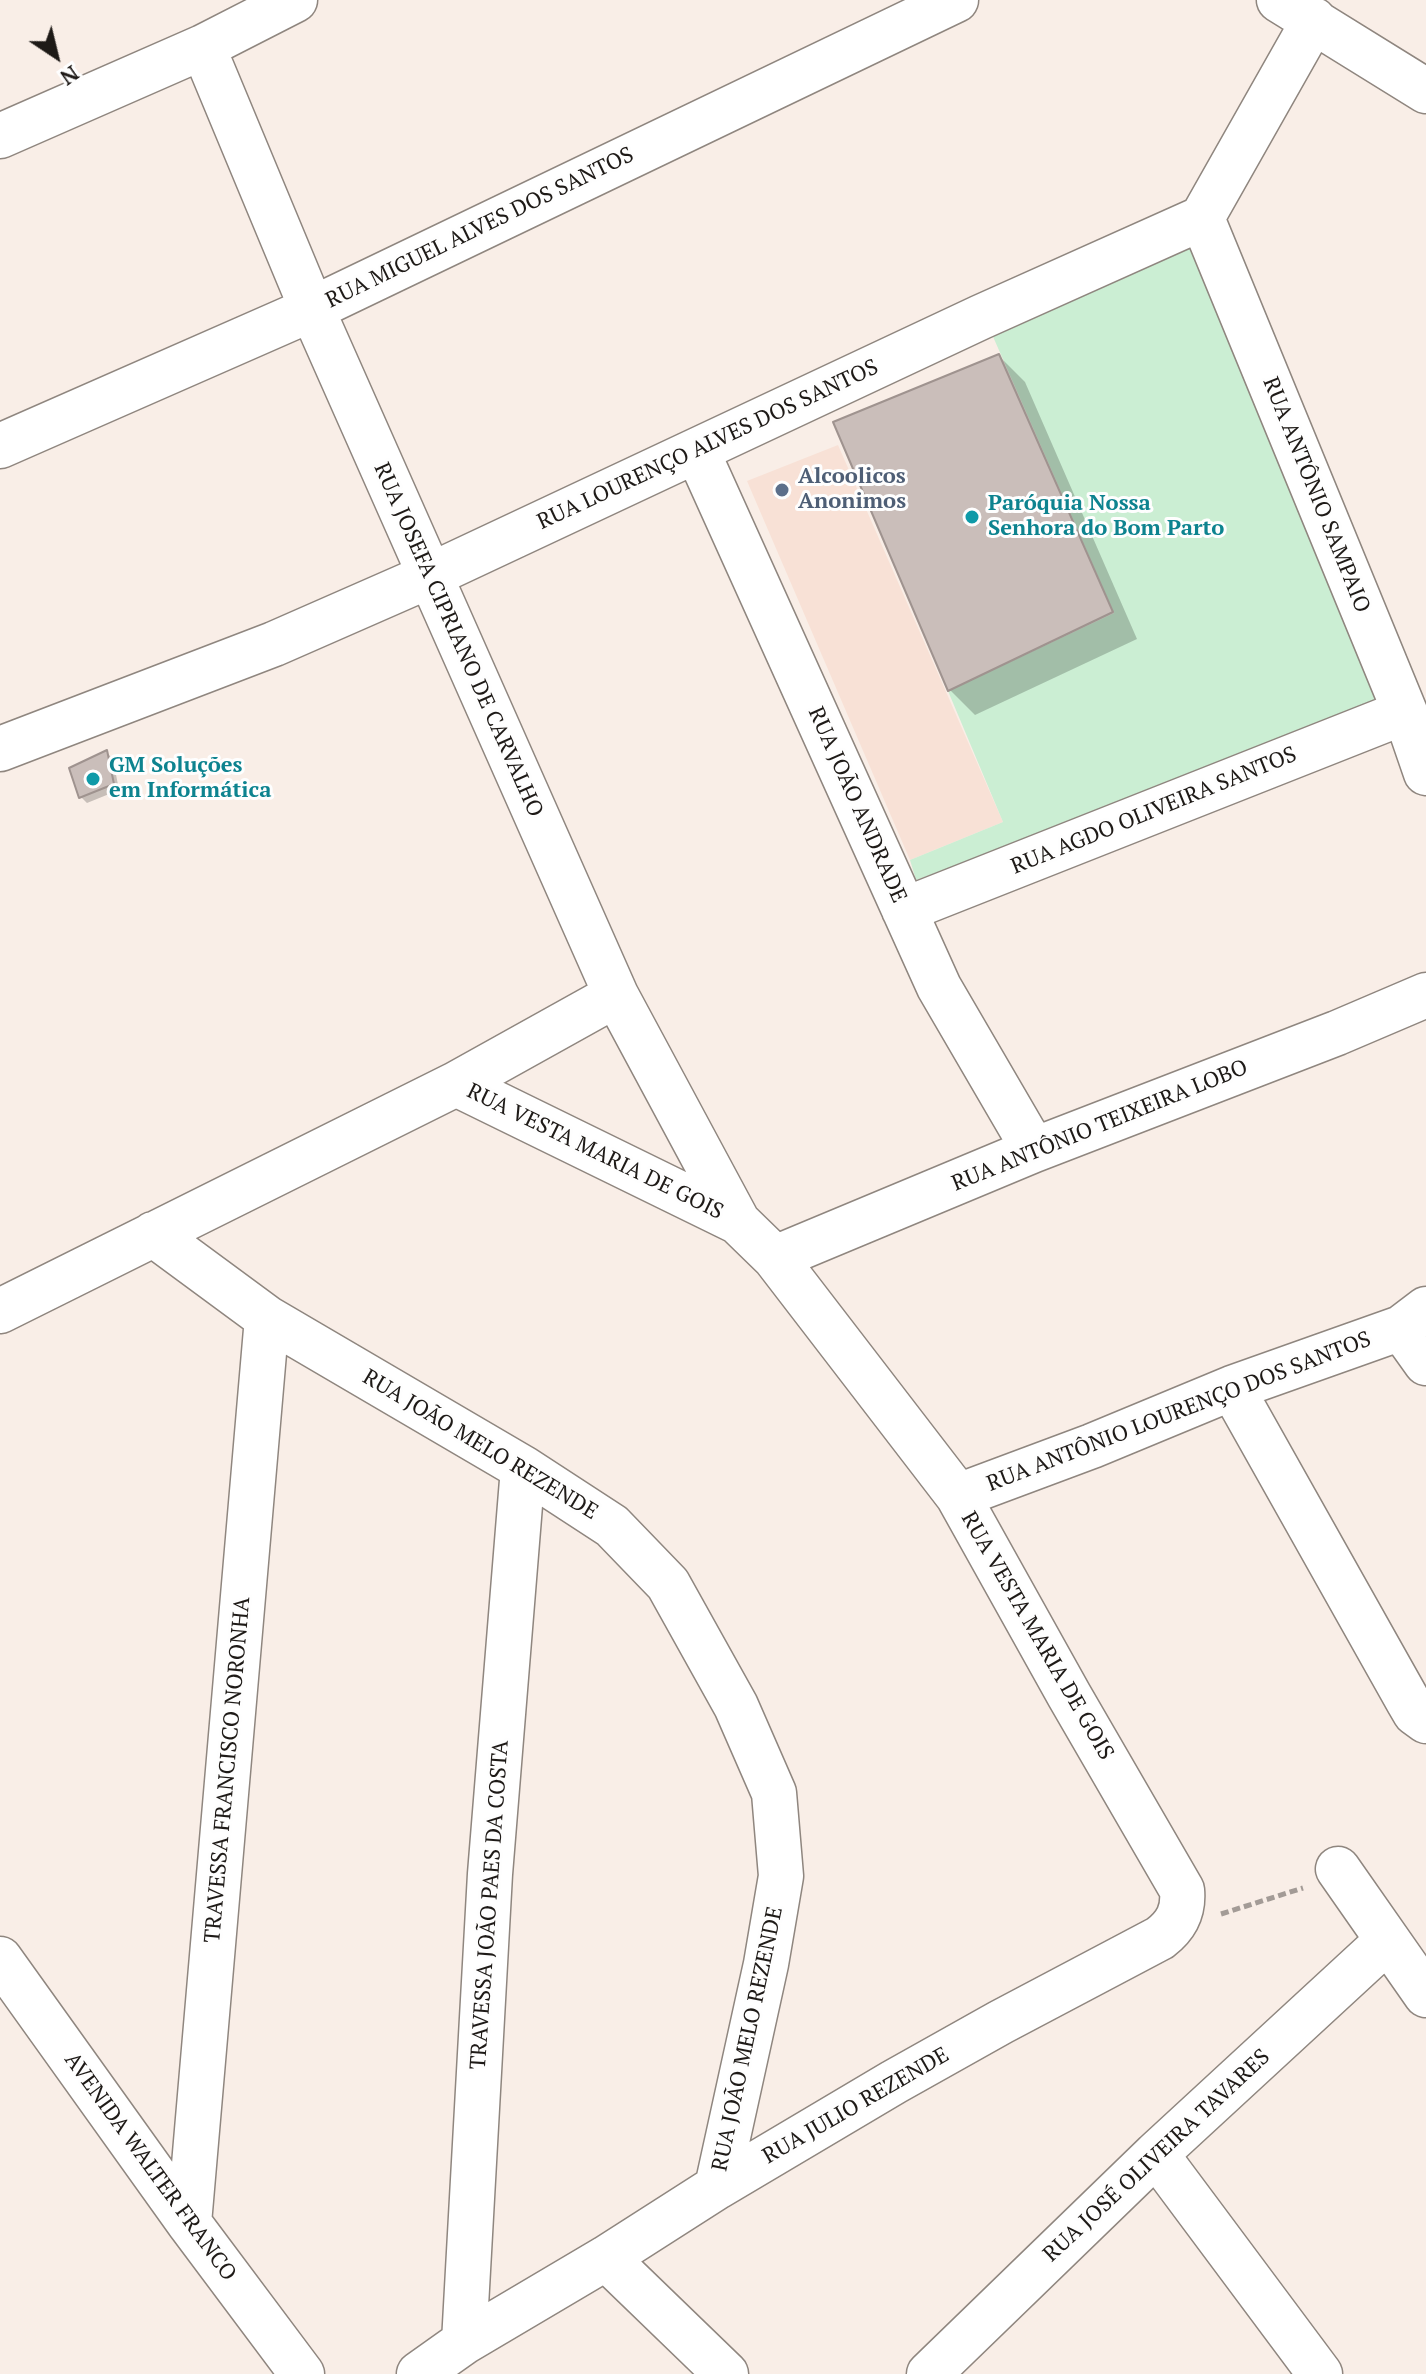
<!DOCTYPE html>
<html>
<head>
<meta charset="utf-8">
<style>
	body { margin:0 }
	#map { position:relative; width:1426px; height:2374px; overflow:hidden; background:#f9eee7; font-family:"PT Serif",serif }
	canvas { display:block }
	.north { position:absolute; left:16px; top:16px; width:80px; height:80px; -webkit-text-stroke:6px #fefefe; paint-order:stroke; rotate:145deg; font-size:22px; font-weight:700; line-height:32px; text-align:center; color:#1e1a17 }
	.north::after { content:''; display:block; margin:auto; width:28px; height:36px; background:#1e1a17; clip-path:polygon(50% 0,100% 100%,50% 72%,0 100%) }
</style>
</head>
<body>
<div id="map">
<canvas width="1426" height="2374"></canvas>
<div class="north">N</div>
</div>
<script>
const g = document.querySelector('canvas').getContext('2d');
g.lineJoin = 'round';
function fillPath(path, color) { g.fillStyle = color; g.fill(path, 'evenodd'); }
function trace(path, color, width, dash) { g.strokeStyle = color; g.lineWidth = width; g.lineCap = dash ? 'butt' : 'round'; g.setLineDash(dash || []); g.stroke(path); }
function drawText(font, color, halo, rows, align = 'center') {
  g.font = font + ' "PT Serif",serif'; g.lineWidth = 6; g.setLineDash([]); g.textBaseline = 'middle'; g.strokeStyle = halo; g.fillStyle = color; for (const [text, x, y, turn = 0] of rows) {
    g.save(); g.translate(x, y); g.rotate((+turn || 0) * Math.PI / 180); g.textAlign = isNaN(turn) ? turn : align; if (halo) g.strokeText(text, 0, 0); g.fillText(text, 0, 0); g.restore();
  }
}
const education = new Path2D(`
	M838,445L1003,822L910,860L747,481Z`);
const green = new Path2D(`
	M1191,235L1400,705L916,880L910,860L1003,822L948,691L1114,613L991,332Z`);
const shadow = new Path2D(`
	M999,356L1025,382L1137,639L975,715L949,689Z
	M107,753L113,759L119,790L87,803L81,797Z`);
const building = new Path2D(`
	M999,354L1113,612L948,691L833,422Z
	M107,750L114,784L79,798L69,768Z`);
const path = new Path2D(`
	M1221,1914L1303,1888`);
const minor = new Path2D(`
	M1279,0L1426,91
	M203,47L312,309L616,995L738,1222
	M0,136L203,47L295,0
	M1202,218L1405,712L1426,773
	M0,446L312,309L956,0
	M697,451L939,987L1034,1150
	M0,749L274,644L429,576L981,317L1202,218L1314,20
	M904,910L1405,712
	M456,1084L616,995
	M153,1234L267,1318L523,1468L612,1526L668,1584L736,1706L774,1793L781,1876L766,1964L717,2187
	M775,1258L1034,1150L1337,1033L1426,995
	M0,1311L456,1084L738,1222L775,1258L958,1496L1069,1695L1182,1890C1184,1911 1177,1925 1160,1938L1001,2022L894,2082L717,2187L606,2258L464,2342L419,2374
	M1401,1328L1426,1363
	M1232,1388L1408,1701L1415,1713L1426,1721
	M958,1496L1092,1446L1232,1388L1401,1328L1426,1309
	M1338,1869L1426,1995
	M0,1959L189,2223L302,2374
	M1156,2154L1320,2374
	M189,2223L267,1318
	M606,2258L726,2374
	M464,2342L490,1874L523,1468
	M929,2374L1156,2154L1387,1941`);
const markers = [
	[782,490,8,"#5c6f8a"],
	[972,517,8,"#0f9aa8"],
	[93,779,8,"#0f9aa8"]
];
const streetNames = [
	["RUA MIGUEL ALVES DOS SANTOS",480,228,-26],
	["RUA LOURENÇO ALVES DOS SANTOS",708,445,-25],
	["RUA ANTÔNIO SAMPAIO",1316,495,68],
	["RUA JOSEFA CIPRIANO DE CARVALHO",458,640,66],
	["RUA JOÃO ANDRADE",857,805,66],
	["RUA AGDO OLIVEIRA SANTOS",1154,811,-22],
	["RUA ANTÔNIO TEIXEIRA LOBO",1100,1126,-22],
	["RUA VESTA MARIA DE GOIS",595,1152,26],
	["RUA ANTÔNIO LOURENÇO DOS SANTOS",1179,1412,-21],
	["RUA JOÃO MELO REZENDE",480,1445,31],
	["RUA VESTA MARIA DE GOIS",1037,1636,60],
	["TRAVESSA FRANCISCO NORONHA",228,1770,-85],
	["TRAVESSA JOÃO PAES DA COSTA",490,1905,-86],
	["RUA JOÃO MELO REZENDE",748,2039,-78],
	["RUA JULIO REZENDE",856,2106,-30],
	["RUA JOSÉ OLIVEIRA TAVARES",1157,2156,-43],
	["AVENIDA WALTER FRANCO",150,2167,54]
];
const serviceNames = [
	["Alcoolicos",798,477],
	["Anonimos",798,502]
];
const cultureNames = [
	["Paróquia Nossa",988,504],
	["Senhora do Bom Parto",988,529],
	["GM Soluções",109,766],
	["em Informática",109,791]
];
fillPath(education, '#f8e1d6');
fillPath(green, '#cbeed3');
fillPath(shadow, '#0003');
fillPath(building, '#cabeba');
trace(building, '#9f938f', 2);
trace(minor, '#8f867f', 47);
trace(path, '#a39b96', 5, [8, 4]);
trace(minor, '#fff', 44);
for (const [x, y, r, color] of markers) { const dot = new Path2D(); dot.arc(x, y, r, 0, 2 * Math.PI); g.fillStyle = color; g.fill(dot); trace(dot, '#fefefe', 3); }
drawText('22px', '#1e1a17', '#fefefe', streetNames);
drawText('bold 22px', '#4e5e75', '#fefefe', serviceNames, 'left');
drawText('bold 22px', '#0d838f', '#fefefe', cultureNames, 'left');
</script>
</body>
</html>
